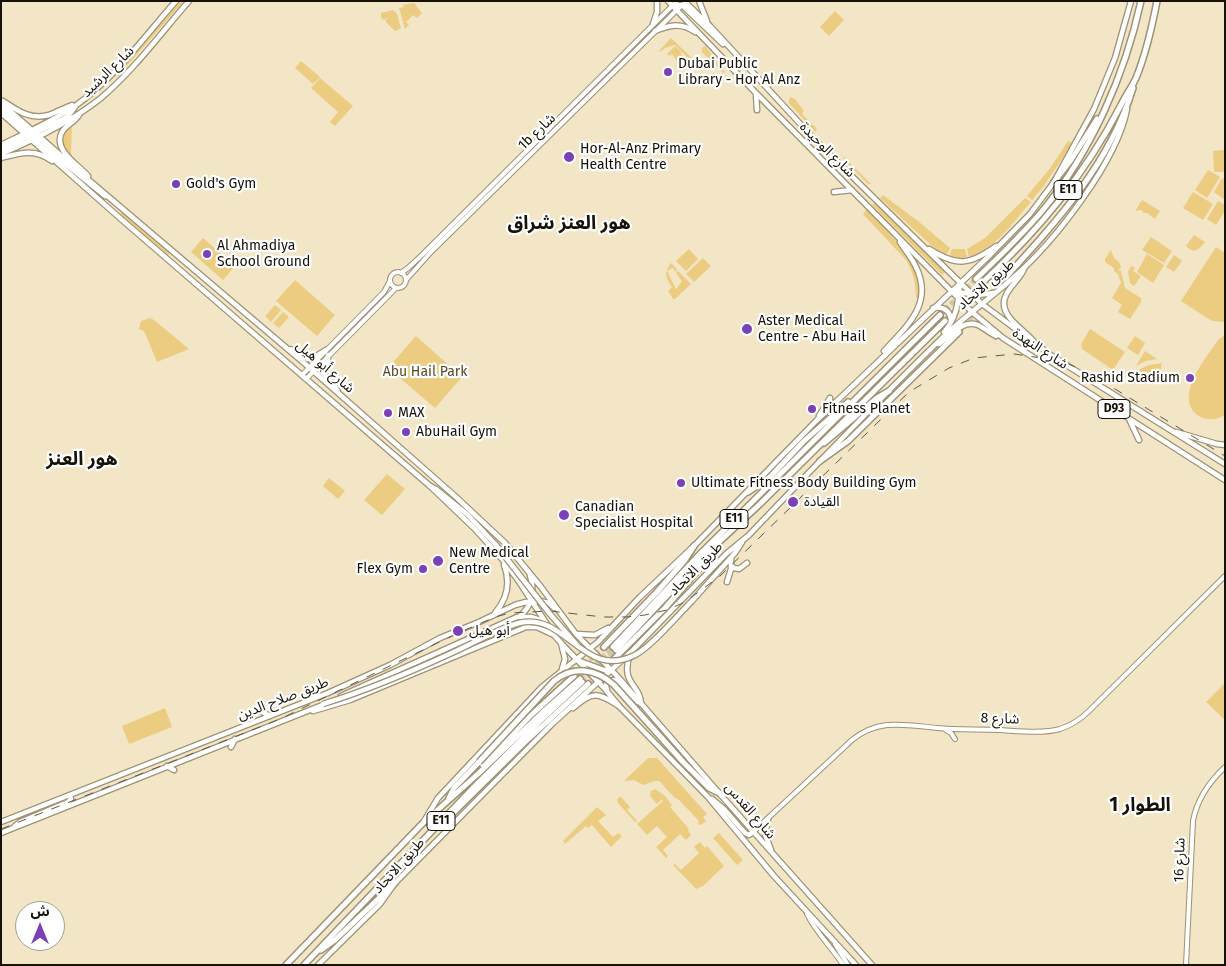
<!DOCTYPE html>
<html>
<head>
<meta charset="utf-8">
<style>
	body { margin:0 }
	#map { position:relative; width:1226px; height:966px; overflow:hidden; background:#f3e6c6; font-family:"Fira Sans","Noto Sans Arabic",sans-serif }
	canvas { display:block }
	.frame { position:absolute; inset:0; border:2px solid #171207; pointer-events:none }
	.north { position:absolute; left:15px; top:901px; width:50px; height:50px; box-sizing:border-box; background:#fff; border:1px solid #a2a09c; border-radius:50%; rotate:0deg; font-size:14px; font-weight:700; line-height:20px; text-align:center; color:#171207 }
	.north::after { content:''; display:block; margin:auto; width:18px; height:22px; background:#7b40b6; clip-path:polygon(50% 0,100% 100%,50% 72%,0 100%) }
</style>
</head>
<body>
<div id="map">
<canvas width="1226" height="966"></canvas>
<div class="frame"></div>
<div class="north">ش</div>
</div>
<script>
const g = document.querySelector('canvas').getContext('2d');
g.lineJoin = 'round';
function fillPath(path, color) { g.fillStyle = color; g.fill(path, 'evenodd'); }
function trace(path, color, width, dash) { g.strokeStyle = color; g.lineWidth = width; g.lineCap = dash ? 'butt' : 'round'; g.setLineDash(dash || []); g.stroke(path); }
function drawText(font, color, halo, rows, align = 'center') {
  g.font = font + ' "Fira Sans","Noto Sans Arabic",sans-serif'; g.lineWidth = 4.5; g.setLineDash([]); g.textBaseline = 'middle'; g.strokeStyle = halo; g.fillStyle = color; for (const [text, x, y, turn = 0] of rows) {
    g.save(); g.translate(x, y); g.rotate((+turn || 0) * Math.PI / 180); g.textAlign = isNaN(turn) ? turn : align; if (halo) g.strokeText(text, 0, 0); g.fillText(text, 0, 0); g.restore();
  }
}
const green = new Path2D(`
	M179,1H184L118,76L117,75L136,50Z
	M414,3L422,13L417,18L413,15L406,22L409,25L405,29L399,8L404,7L403,5Z
	M393,10L397,14L401,28L395,31L385,21L388,17L384,20L381,18V13Z
	M835,11L844,20L829,36L820,27Z
	M671,38L692,58L690,60L675,45L665,48L660,52L659,51Z
	M675,46L681,52V55L687,58L682,63L680,60L677,61L672,54L669,56L667,54Z
	M705,46L725,72L723,73L702,52V48Z
	M301,61L320,77L313,84L295,68Z
	M320,78L353,106L335,126L330,122L338,112L311,88Z
	M791,97L795,99L804,111L802,114L817,129L815,132L789,103V99Z
	M72,125L71,154H70C59,144 61,134 72,125Z
	M1068,141L1073,143L1043,187L1032,200L1027,196L1051,167Z
	M1225,150V172H1214L1213,151Z
	M841,154L871,184H868L848,164Z
	M1208,170L1220,177L1207,198L1195,190Z
	M1222,178L1225,180V200L1214,192Z
	M1193,192L1213,204L1203,220L1183,208Z
	M883,195L918,221L950,248L946,256L933,247L880,198Z
	M1025,198L1031,202C1013,222 996,249 969,257L967,249L985,238Z
	M1142,200L1160,211L1155,219L1147,213H1143L1142,210L1135,211Z
	M1218,201L1225,205V211L1216,225L1207,219Z
	M875,203L938,265L945,272L942,275L872,205Z
	M867,209C890,235 922,261 919,298H916C916,283 913,272 906,260L863,214Z
	M122,212L170,252L168,255L120,214Z
	M1194,235L1205,242C1198,251 1194,254 1186,246Z
	M1151,237L1172,251L1164,263L1142,250Z
	M203,238L235,266L223,280L191,252Z
	M1216,247L1225,253V322L1212,321L1181,301Z
	M689,249L698,259L686,271L676,261Z
	M952,249H965L967,257L963,258V259L949,257Z
	M1111,250L1114,258L1119,262L1121,268L1118,270L1121,271L1125,288L1141,298V302L1130,319L1118,312L1122,305L1112,298L1121,283L1118,274L1114,271V268L1105,262V259Z
	M1147,254L1164,265L1153,283L1137,272Z
	M1174,255L1182,261L1174,272L1166,267Z
	M703,258L711,266L694,282L686,274Z
	M671,263L677,269L675,272L673,268L667,271L676,289L682,281L676,273L678,271L691,284L675,299H673L668,291L672,287C666,279 663,272 671,263Z
	M1131,266L1135,268L1133,271L1141,276L1134,286L1130,283L1128,272Z
	M295,280L335,315L317,336L276,301Z
	M275,305L281,310L271,322L265,316Z
	M283,312L289,317L279,328L273,323Z
	M150,318L154,320L189,349L157,362L144,331L139,329L141,321Z
	M1090,329L1125,352L1113,370L1082,349L1081,344Z
	M1225,335V415C1217,420 1207,421 1199,416C1172,398 1206,358 1218,340Z
	M416,336L462,377L435,408L388,368Z
	M1135,336L1145,343L1138,355L1127,348Z
	M1145,351L1157,359L1146,361L1136,366Z
	M1162,363L1160,372L1155,379L1146,373L1142,376L1138,370L1149,365Z
	M387,474L405,489L382,515L364,500Z
	M329,478L345,491L338,499L323,486Z
	M1225,683V720L1206,702Z
	M165,708L172,727L129,744L122,726Z
	M648,758H657L707,814L703,817L706,821L701,825L698,824L699,821L678,799L675,798L659,781H655L643,785L634,780L624,781Z
	M655,789L664,795L672,805L670,807L689,829L688,831L691,835L686,840L680,834L664,849L663,850L668,856L666,858L656,847L667,837L657,826L647,835L637,824L663,801L662,799L657,804L650,796L651,791Z
	M620,796L630,807L627,810L637,821L635,822L618,803L617,800Z
	M597,807L606,815L598,821L613,837L618,833L622,836L611,847L592,825L588,828L586,826L565,844L563,841Z
	M719,833L743,860L737,865L713,838Z
	M700,842L705,848L707,846L724,866L703,886L696,889L673,865L675,864L681,870L699,853L694,847Z`);
const motorwayTunnel = new Path2D(`
	M990,295L1006,277
	M940,315L976,279
	M945,321L981,284
	M959,332L981,306
	M584,665L604,647
	M580,679L613,647
	M582,682L616,650
	M588,684L615,658`);
const tertiary = new Path2D(`
	M390 280a8 8 0 1 1 16 0a8 8 0 1 1-16 0Z
	M401,273L408,268L422,255L677,1
	M406,280L431,252L682,5
	M302,375L384,292L390,281
	M306,379L396,288
	M946,730L951,733L955,739
	M753,832L852,740C879,718 905,725 937,728C957,730 978,729 999,730C1018,731 1041,734 1060,729C1072,725 1081,719 1089,711L1225,576
	M807,914C816,933 832,947 843,965
	M835,944L848,965
	M1186,965L1193,821C1197,799 1209,782 1225,767`);
const secondary = new Path2D(`
	M3,101C18,111 30,120 49,115C57,112 64,108 72,105
	M1,103L91,182L303,362L456,497L505,543L541,587L576,634L618,677L719,793L872,965
	M1,107L35,139L105,196
	M1,113L121,219L430,486L474,528L502,559L518,580L554,635L561,643L605,689L619,706L708,797L774,876L856,965
	M79,115C75,122 66,125 62,132C52,150 79,165 88,176
	M1,145C26,133 53,121 75,106C115,78 144,37 176,1
	M1,150L63,119L69,115L75,107
	M1,154C36,139 71,122 101,98C134,70 161,33 189,1
	M1,158C20,153 35,148 52,161
	M288,349L294,350L307,359L313,358L326,350
	M328,355V360L323,373L335,386L338,392
	M495,613C507,599 511,583 504,565
	M519,617C533,605 535,592 530,575
	M607,690L606,686L607,681L615,680L638,702
	M341,696L517,617H531L543,621
	M313,711L350,700L526,627H537L554,635
	M262,712L270,716
	M231,747L235,739
	M167,766L174,770
	M712,799L724,809L745,833L749,835L753,832
	M768,819L765,834L771,850
	M1,822L328,693L390,665L440,638L479,622L515,605L526,602L540,601L549,603L554,608
	M14,827L20,822L68,802L71,799L70,795
	M1,833L325,704`);
const primary = new Path2D(`
	M668,1L755,92L972,312L1003,338L1225,480
	M684,1L710,26L816,141L982,304L1052,356L1225,464
	M699,1L707,21
	M672,6L682,5L723,44
	M653,24L657,12V1
	M655,31C670,25 681,22 695,32
	M756,94L757,110
	M834,192L852,190
	M929,249C957,267 970,265 996,246
	M1024,269C1020,279 1010,286 1006,295C996,316 1025,329 1035,343
	M957,292L978,295L994,293
	M933,308C944,306 951,311 951,322
	M944,332C957,318 958,302 960,284
	M939,344C951,336 962,319 978,325C984,328 990,333 996,336
	M884,351C907,326 935,303 915,265C911,257 905,250 900,242
	M819,416L830,398
	M1130,421L1139,440
	M1176,432L1217,444L1225,445
	M430,486L436,489L468,515L496,545
	M731,565L734,568L739,569L747,563
	M727,582L731,569V558
	M692,601L735,553L742,542
	M576,634L595,635L608,628
	M561,643L565,659L562,669
	M630,654C620,685 640,683 641,704
	M577,660L604,670H611
	M573,708C593,691 597,692 619,706
	M423,823L438,798L542,687L598,642L640,597L694,546L816,421L990,255L1030,214L1054,182L1094,109L1115,58L1131,1
	M318,965L380,904L395,883L552,724L631,652L726,554L749,535C812,469 876,402 942,338C965,316 991,298 1014,277C1054,242 1117,162 1127,109`);
const motorway = new Path2D(`
	M1054,182L1071,160L1097,119
	M1006,277C1058,220 1110,163 1133,88
	M976,279C999,257 1022,235 1043,210C1091,152 1125,75 1141,1
	M981,284C1039,230 1085,175 1121,105C1125,96 1132,87 1136,78C1146,54 1152,27 1157,1
	M824,443L877,398L889,391
	M820,461L848,441L959,332
	M748,492L770,477L804,441L848,402
	M604,647L656,593L685,560L694,546
	M613,647L699,555L940,315
	M616,650L707,553L760,504L945,321
	M615,658L665,608L719,546
	M684,763L709,788L719,793
	M483,765L529,717L574,676
	M449,798L454,788L479,762
	M448,818L524,743L588,684
	M321,950L335,940L395,883
	M286,965L422,824L479,773L545,710L580,679
	M304,965L474,787L540,721L582,682`);
const rail = new Path2D(`
	M1,829L280,719L458,633L495,617L510,613L550,611L603,617H627L645,615L667,610L685,602L719,577L909,392L949,368L974,358L1014,354L1062,361L1092,375L1225,456`);
const primaryBridge = new Path2D(`
	M496,545L550,614L577,645
	M323,704C368,690 413,671 456,651C476,642 497,629 519,623C566,611 583,681 635,655C651,647 678,615 692,601`);
const motorwayBridge = new Path2D(`
	M479,762L554,681C574,665 596,669 614,685L684,763`);
const markers = [
	[668,72,5,"#7b40b6"],
	[569,157,6,"#7b40b6"],
	[176,184,5,"#7b40b6"],
	[207,254,5,"#7b40b6"],
	[747,329,6,"#7b40b6"],
	[1190,378,5,"#7b40b6"],
	[812,409,5,"#7b40b6"],
	[388,413,5,"#7b40b6"],
	[406,432,5,"#7b40b6"],
	[681,483,5,"#7b40b6"],
	[793,502,6,"#7b40b6"],
	[564,515,6,"#7b40b6"],
	[438,561,6,"#7b40b6"],
	[423,569,5,"#7b40b6"],
	[458,631,6,"#7b40b6"]
];
const shields = [
	[1068,190,28],
	[1114,409,32],
	[734,519,28],
	[441,821,28]
];
const shieldNames = [
	["E11",1068,190],
	["D93",1114,409],
	["E11",734,519],
	["E11",441,821]
];
const poiNames = [
	["Dubai Public",678,64],
	["Library - Hor Al Anz",678,80],
	["Hor-Al-Anz Primary",580,149],
	["Health Centre",580,165],
	["Gold's Gym",186,184],
	["Al Ahmadiya",217,246],
	["School Ground",217,262],
	["Aster Medical",758,321],
	["Centre - Abu Hail",758,337],
	["Rashid Stadium",1180,378,"right"],
	["Fitness Planet",822,409],
	["MAX",398,413],
	["AbuHail Gym",416,432],
	["Ultimate Fitness Body Building Gym",691,483],
	["القيادة",804,502],
	["Canadian",575,507],
	["Specialist Hospital",575,523],
	["New Medical",449,553],
	["Centre",449,569],
	["Flex Gym",413,569,"right"],
	["أبو هيل",469,631]
];
const streetNames = [
	["شارع الرشيد",108,72,-44],
	["1b شارع",537,132,-44],
	["شارع الوحيدة",827,150,45],
	["طريق الاتحاد",986,285,-40],
	["شارع النهدة",1040,349,33],
	["شارع أبو هيل",325,367,41],
	["طريق الاتحاد",696,569,-45],
	["طريق صلاح الدين",283,699,-21],
	["شارع 8",1000,719,2],
	["شارع القدس",750,811,49],
	["شارع 16",1180,860,-88],
	["طريق الاتحاد",399,866,-48]
];
const parkNames = [
	["Abu Hail Park",425,372]
];
const districtNames = [
	["هور العنز شراق",569,224],
	["هور العنز",82,460],
	["الطوار 1",1140,806]
];
fillPath(green, '#ebcc81');
trace(motorwayTunnel, '#d2c6a9', 5, [5, 2.5]);
trace(tertiary, '#9e9174', 6);
trace(secondary, '#9e9174', 7);
trace(primary, '#9e9174', 7);
trace(motorway, '#9e9174', 8);
trace(tertiary, '#fff', 4);
trace(secondary, '#fff', 4.5);
trace(primary, '#fff', 4.5);
trace(motorway, '#fff', 5);
trace(rail, '#615947', 1, [9, 9]);
trace(primaryBridge, '#9e9174', 7, []);
trace(motorwayBridge, '#9e9174', 8, []);
trace(primaryBridge, '#fff', 4.5);
trace(motorwayBridge, '#fff', 5);
for (const [x, y, r, color] of markers) { const dot = new Path2D(); dot.arc(x, y, r, 0, 2 * Math.PI); g.fillStyle = color; g.fill(dot); trace(dot, '#fff', 2); }
for (const [x, y, w] of shields) { const box = new Path2D(); box.roundRect(x - w / 2, y - 9.5, w, 19, 4); g.fillStyle = '#fff'; g.fill(box); trace(box, '#171207', 1); }
drawText('bold 12px', '#171207', null, shieldNames);
drawText('14px', '#171207', '#fff', poiNames, 'left');
drawText('14px', '#171207', '#fff', streetNames);
drawText('14px', '#5a4b25', '#fff', parkNames);
drawText('bold 19px', '#171207', '#fff', districtNames);
</script>
</body>
</html>
